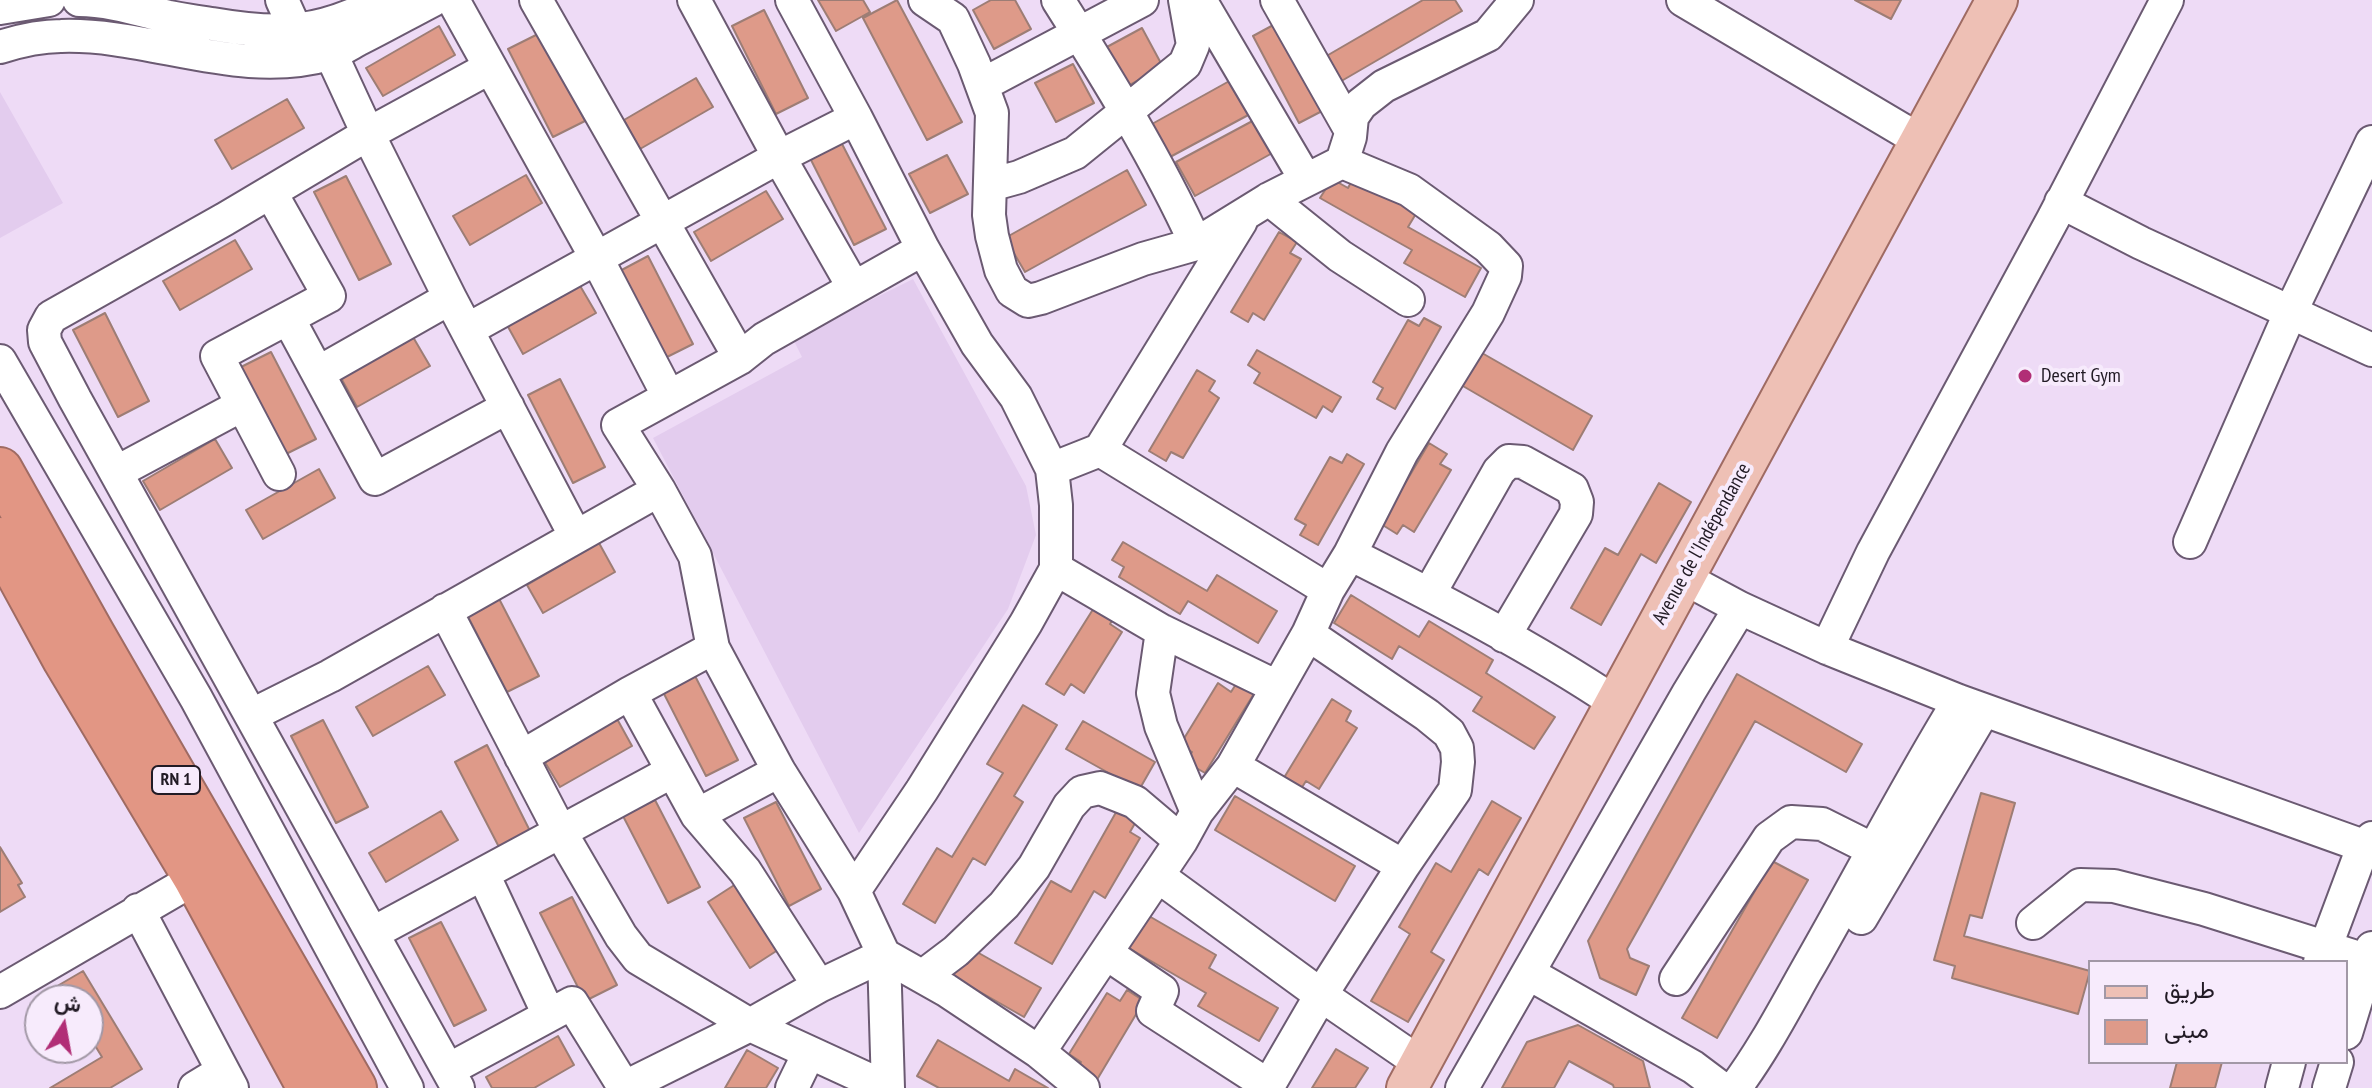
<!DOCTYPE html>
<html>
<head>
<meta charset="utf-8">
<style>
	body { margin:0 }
	#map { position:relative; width:2372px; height:1088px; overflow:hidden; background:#eedbf6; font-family:"PT Sans Narrow",Vazirmatn,sans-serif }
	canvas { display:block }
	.legend { position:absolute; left:2088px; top:960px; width:260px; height:104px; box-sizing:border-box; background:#f7ebfc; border:2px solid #a298a6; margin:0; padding:10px 14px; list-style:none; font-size:24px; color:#221b25 }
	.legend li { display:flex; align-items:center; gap:16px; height:40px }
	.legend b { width:40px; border:2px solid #a298a6 }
	.north { position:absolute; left:24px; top:984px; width:80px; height:80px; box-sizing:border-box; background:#f7ebfc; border:2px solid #a298a6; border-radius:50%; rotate:11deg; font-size:22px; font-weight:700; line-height:32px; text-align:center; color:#221b25 }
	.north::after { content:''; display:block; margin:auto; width:28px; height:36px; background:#b12e76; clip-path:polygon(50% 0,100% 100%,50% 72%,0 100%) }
</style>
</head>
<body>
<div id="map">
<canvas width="2372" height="1088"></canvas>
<ul class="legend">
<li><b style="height:10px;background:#eec0b5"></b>طريق</li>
<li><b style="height:22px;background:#de9a89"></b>مبنى</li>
</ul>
<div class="north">ش</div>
</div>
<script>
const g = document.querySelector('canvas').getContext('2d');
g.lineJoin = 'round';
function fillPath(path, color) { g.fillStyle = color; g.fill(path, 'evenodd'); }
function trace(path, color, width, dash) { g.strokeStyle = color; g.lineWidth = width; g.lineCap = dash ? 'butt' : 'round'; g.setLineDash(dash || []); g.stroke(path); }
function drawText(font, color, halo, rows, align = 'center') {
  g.font = font + ' "PT Sans Narrow",sans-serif'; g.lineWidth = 8; g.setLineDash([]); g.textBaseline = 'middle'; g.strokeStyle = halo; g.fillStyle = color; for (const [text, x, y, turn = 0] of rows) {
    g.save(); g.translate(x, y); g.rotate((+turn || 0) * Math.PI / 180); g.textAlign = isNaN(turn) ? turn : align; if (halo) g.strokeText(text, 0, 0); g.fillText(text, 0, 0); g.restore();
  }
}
const built = new Path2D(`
	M0,92L63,203L0,238Z
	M913,279L1026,486L1036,535L1008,609L859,833L653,438L802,357L793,339Z`);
const building = new Path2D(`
	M818,0H863L870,12L836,31Z
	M897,0L962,122L927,140L863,18Z
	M991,0H1015L1031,29L994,49L973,10Z
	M1423,0H1455L1462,11L1338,83L1323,58Z
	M1855,0H1901L1891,19Z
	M764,10L808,98L776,114L732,26Z
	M1277,23L1324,110L1299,123L1253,36Z
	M439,26L455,55L383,96L366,68Z
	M1142,28L1163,67L1126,87L1105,48Z
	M540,33L585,121L553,137L508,49Z
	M1073,64L1094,103L1056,122L1035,83Z
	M696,78L713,107L640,149L624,120Z
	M1233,79L1252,113L1170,157L1152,124Z
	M287,99L304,128L232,169L215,140Z
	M1258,118L1276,151L1195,196L1176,162Z
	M841,142L886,229L854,245L810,158Z
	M947,155L968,194L930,213L909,174Z
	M1127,170L1146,205L1025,272L1005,238Z
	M526,175L542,203L470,245L453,216Z
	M346,176L391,264L359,280L314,192Z
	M1354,177L1417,212L1408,227L1481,268L1465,297L1404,263L1412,250L1320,198L1332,179L1348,188Z
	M766,191L783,219L711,261L694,232Z
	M1279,232L1297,242L1290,253L1301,259L1264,320L1253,313L1248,322L1231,312Z
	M235,240L252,269L180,310L163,281Z
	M648,256L693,344L661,360L616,273Z
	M579,284L596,313L523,354L507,325Z
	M105,313L149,401L118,417L73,330Z
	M1424,318L1441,327L1395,409L1377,399L1383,388L1373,382L1408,320L1419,326Z
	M413,337L430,366L357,407L341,378Z
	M1475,349L1592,416L1573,450L1456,382Z
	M1257,350L1341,397L1332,412L1323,406L1316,418L1254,383L1260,373L1248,365Z
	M271,352L316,439L284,455L239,368Z
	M1197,370L1215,381L1209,391L1219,398L1183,458L1171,452L1166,461L1149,451Z
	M560,379L605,467L573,483L528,395Z
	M215,439L232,468L160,510L143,481Z
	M1429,443L1447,454L1440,464L1451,470L1414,532L1403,525L1397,534L1381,524Z
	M1347,454L1364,464L1318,545L1300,535L1306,525L1295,519L1330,457L1342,463Z
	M319,469L335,498L263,539L246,510Z
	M1659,483L1691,502L1656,563L1641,554L1601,625L1571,608L1605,548L1618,555Z
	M1123,542L1207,591L1217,575L1277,611L1258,643L1188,601L1180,614L1119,577L1124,567L1112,560Z
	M599,543L615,572L543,613L527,585Z
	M494,589L539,676L507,692L462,605Z
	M1351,595L1419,637L1429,621L1493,660L1486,673L1555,717L1534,749L1473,711L1482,697L1399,646L1392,659L1334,623Z
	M1097,603L1116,615L1110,624L1122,632L1084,693L1071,684L1064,695L1046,684Z
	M428,666L445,695L373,736L356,707Z
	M693,672L738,760L706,776L661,688Z
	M1737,674L1862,744L1846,772L1755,721L1627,949L1630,958L1649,966L1636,995L1600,978L1588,941Z
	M1238,681L1255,692L1205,773L1186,762L1192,752L1180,745L1218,683L1231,692Z
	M1332,699L1351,711L1346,721L1357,728L1319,789L1306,781L1299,792L1282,781Z
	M1023,705L1057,725L1014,796L1023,802L985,865L973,858L935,923L903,904L937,848L952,857L1003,773L987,764Z
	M616,717L632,746L560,787L543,759Z
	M323,720L368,807L336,823L291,736Z
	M1083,721L1155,762L1139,790L1066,749Z
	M487,745L531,833L500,849L455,762Z
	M1981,793L2015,803L1982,918L1970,915L1964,936L2090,971L2078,1014L1952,978L1955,966L1934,960Z
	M1235,796L1355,866L1335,901L1215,830Z
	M655,800L700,887L668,903L623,816Z
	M1492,801L1521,818L1488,875L1479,869L1431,952L1444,960L1408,1022L1371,1001L1410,934L1399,927L1436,863L1451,872Z
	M776,802L821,889L789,906L744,818Z
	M1119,807L1138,818L1130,832L1140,838L1105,898L1094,891L1052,964L1015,943L1051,881L1071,892Z
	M441,811L458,840L386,882L369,853Z
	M0,847L22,883L18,885L25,897L0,912Z
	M1772,861L1808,880L1717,1038L1682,1018Z
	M739,882L781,948L750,968L708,902Z
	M572,897L617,985L585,1001L540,913Z
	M1149,916L1216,955L1209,968L1278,1008L1259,1041L1198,1006L1206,993L1120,943L1130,926L1140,931Z
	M441,922L486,1010L454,1026L409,938Z
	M968,947L1041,988L1024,1017L952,976Z
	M83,971L142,1069L110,1088H50L102,1057L88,1034V1000H68L59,985Z
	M1127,990L1144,1001L1095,1083L1075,1071L1081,1062L1069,1054L1107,993L1120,1001Z
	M1578,1025L1643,1061L1650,1088H1614L1613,1085L1569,1061L1554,1088H1502L1527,1042Z
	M558,1036L574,1065L534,1088H492L486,1077Z
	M938,1040L1009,1081L1015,1069L1048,1088H939L917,1076Z
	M1336,1049L1368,1068L1355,1088H1312Z
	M747,1050L778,1068L766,1088H725Z
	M2177,1062H2222L2215,1088H2170Z`);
const minor = new Path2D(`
	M79,0C109,0 140,10 169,17C183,20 198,22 212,24C281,36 321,34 384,0
	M282,0L296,31L331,54L368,134L450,298L575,535
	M453,0L597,259L669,397
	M536,0L740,358
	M694,0L779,157L854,288
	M792,0L856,118L923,249L977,344L1016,397L1052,469L1056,505V569L1026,623L922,790L854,891
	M925,0L953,19L974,64L992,113L989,215L992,236L1001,270L1012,291L1028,301L1041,298L1143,259L1196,244L1269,199L1342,162L1350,137L1352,117L1361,104L1384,86L1488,35L1517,0
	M1058,0C1108,79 1157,159 1196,244
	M1200,0L1306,180
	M1277,0L1350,129
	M1683,0L1921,141
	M0,8L49,0
	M0,47C19,41 40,36 61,36C150,33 240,80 329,54C339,51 348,45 357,40C383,27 408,13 433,0
	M982,85L1142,0
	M990,185L1019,177L1075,153L1185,64L1193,45L1185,0
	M271,193L329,296L217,356L279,474
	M1269,199L1340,256L1408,300
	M2061,202L2141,243L2372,350
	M288,318L375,479L508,407
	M467,330L779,157L856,118
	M0,361L196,698L407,1088
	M318,373L450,298
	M1100,450L1328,590
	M1052,469L1100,450L1241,221
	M117,472L242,405
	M2190,542L2291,311L2372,142
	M1350,554C1441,600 1532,647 1616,703
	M1056,569L1162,631L1277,687
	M1684,578L1740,608L1827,648L1959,701L2372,849
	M1429,594L1499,471L1509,461L1523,462L1572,489L1577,502L1576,514L1504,636
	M445,610L561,833L621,936L638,958L750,1025L887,1088
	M1162,631L1153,693L1161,726L1197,812
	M1827,648L1873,552L2053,219L2167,0
	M630,693L697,815L745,871L819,986
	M252,715L330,676L659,490
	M521,757L630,693L713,648
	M1233,766L1403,866
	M697,815L779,771
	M483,874L549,1015
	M1158,876L1321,995L1420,1063
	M138,910L232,1088
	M1861,918L1984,710
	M2033,923L2080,885L2114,886L2204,909L2372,962
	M373,933L673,771
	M1106,953L1162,991L1153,1011L1269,1086
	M2320,962L2363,847L2372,838
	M1528,973L1693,1067L1721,1088
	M923,976L956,951L1004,905L1034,867L1069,806L1082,792L1100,788L1135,802L1181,841
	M1676,979L1769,838L1791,822L1822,824L1874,850
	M0,992L196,878
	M2346,1033L2372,948
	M1039,1052L1181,841L1197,812L1233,766L1308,634L1328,590L1350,554L1402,452L1488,313L1505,276L1506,266L1488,247L1409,190L1342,162
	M448,1070L572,1003L624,1087
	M195,1088L223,1071
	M458,1088L75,399L45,342L44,330L51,317L225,219L368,134L489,68
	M623,1088L750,1025L819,986L884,955L946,990L1039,1052L1083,1088
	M792,1088L809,1053
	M888,1088L884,955L854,891L779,771L713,648L695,556L659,490L618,425L740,358L764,339L923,249
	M1267,1088L1321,995L1403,866L1455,790L1458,762L1457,748L1449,733L1427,715L1308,634
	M1462,1088L1689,692L1740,608
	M1735,1088C1762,1052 1783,1012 1805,973C1857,883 1904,790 1959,701
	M2282,1088L2289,1062
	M2329,1088L2337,1062`);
const major = new Path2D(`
	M1407,1088L1997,0`);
const highway = new Path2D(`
	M0,470L92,634L354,1088
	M0,540L65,659L196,878L310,1088`);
const markers = [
	[2025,376,8,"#b12e76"]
];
const shields = [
	[176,780,48]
];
const shieldNames = [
	["RN 1",176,780]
];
const poiNames = [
	["Desert Gym",2041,376]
];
const streetNames = [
	["Avenue de l'Indépendance",1702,544,-61]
];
fillPath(built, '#e3ccee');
fillPath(building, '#de9a89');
trace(building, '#9d7d75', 2);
trace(minor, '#6b5a72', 36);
trace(major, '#9f6b63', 44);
trace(highway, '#9f6b63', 48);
trace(minor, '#fff', 32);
trace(major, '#eec0b5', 40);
trace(highway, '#e29684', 44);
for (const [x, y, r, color] of markers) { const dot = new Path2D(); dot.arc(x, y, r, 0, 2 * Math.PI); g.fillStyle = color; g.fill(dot); trace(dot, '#f7ebfc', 3); }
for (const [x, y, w] of shields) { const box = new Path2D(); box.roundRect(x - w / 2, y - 14, w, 28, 6); g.fillStyle = '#f7ebfc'; g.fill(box); trace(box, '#221b25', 2); }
drawText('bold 18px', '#221b25', null, shieldNames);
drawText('20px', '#221b25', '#f7ebfc', poiNames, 'left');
drawText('20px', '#221b25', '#f7ebfc', streetNames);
</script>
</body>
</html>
